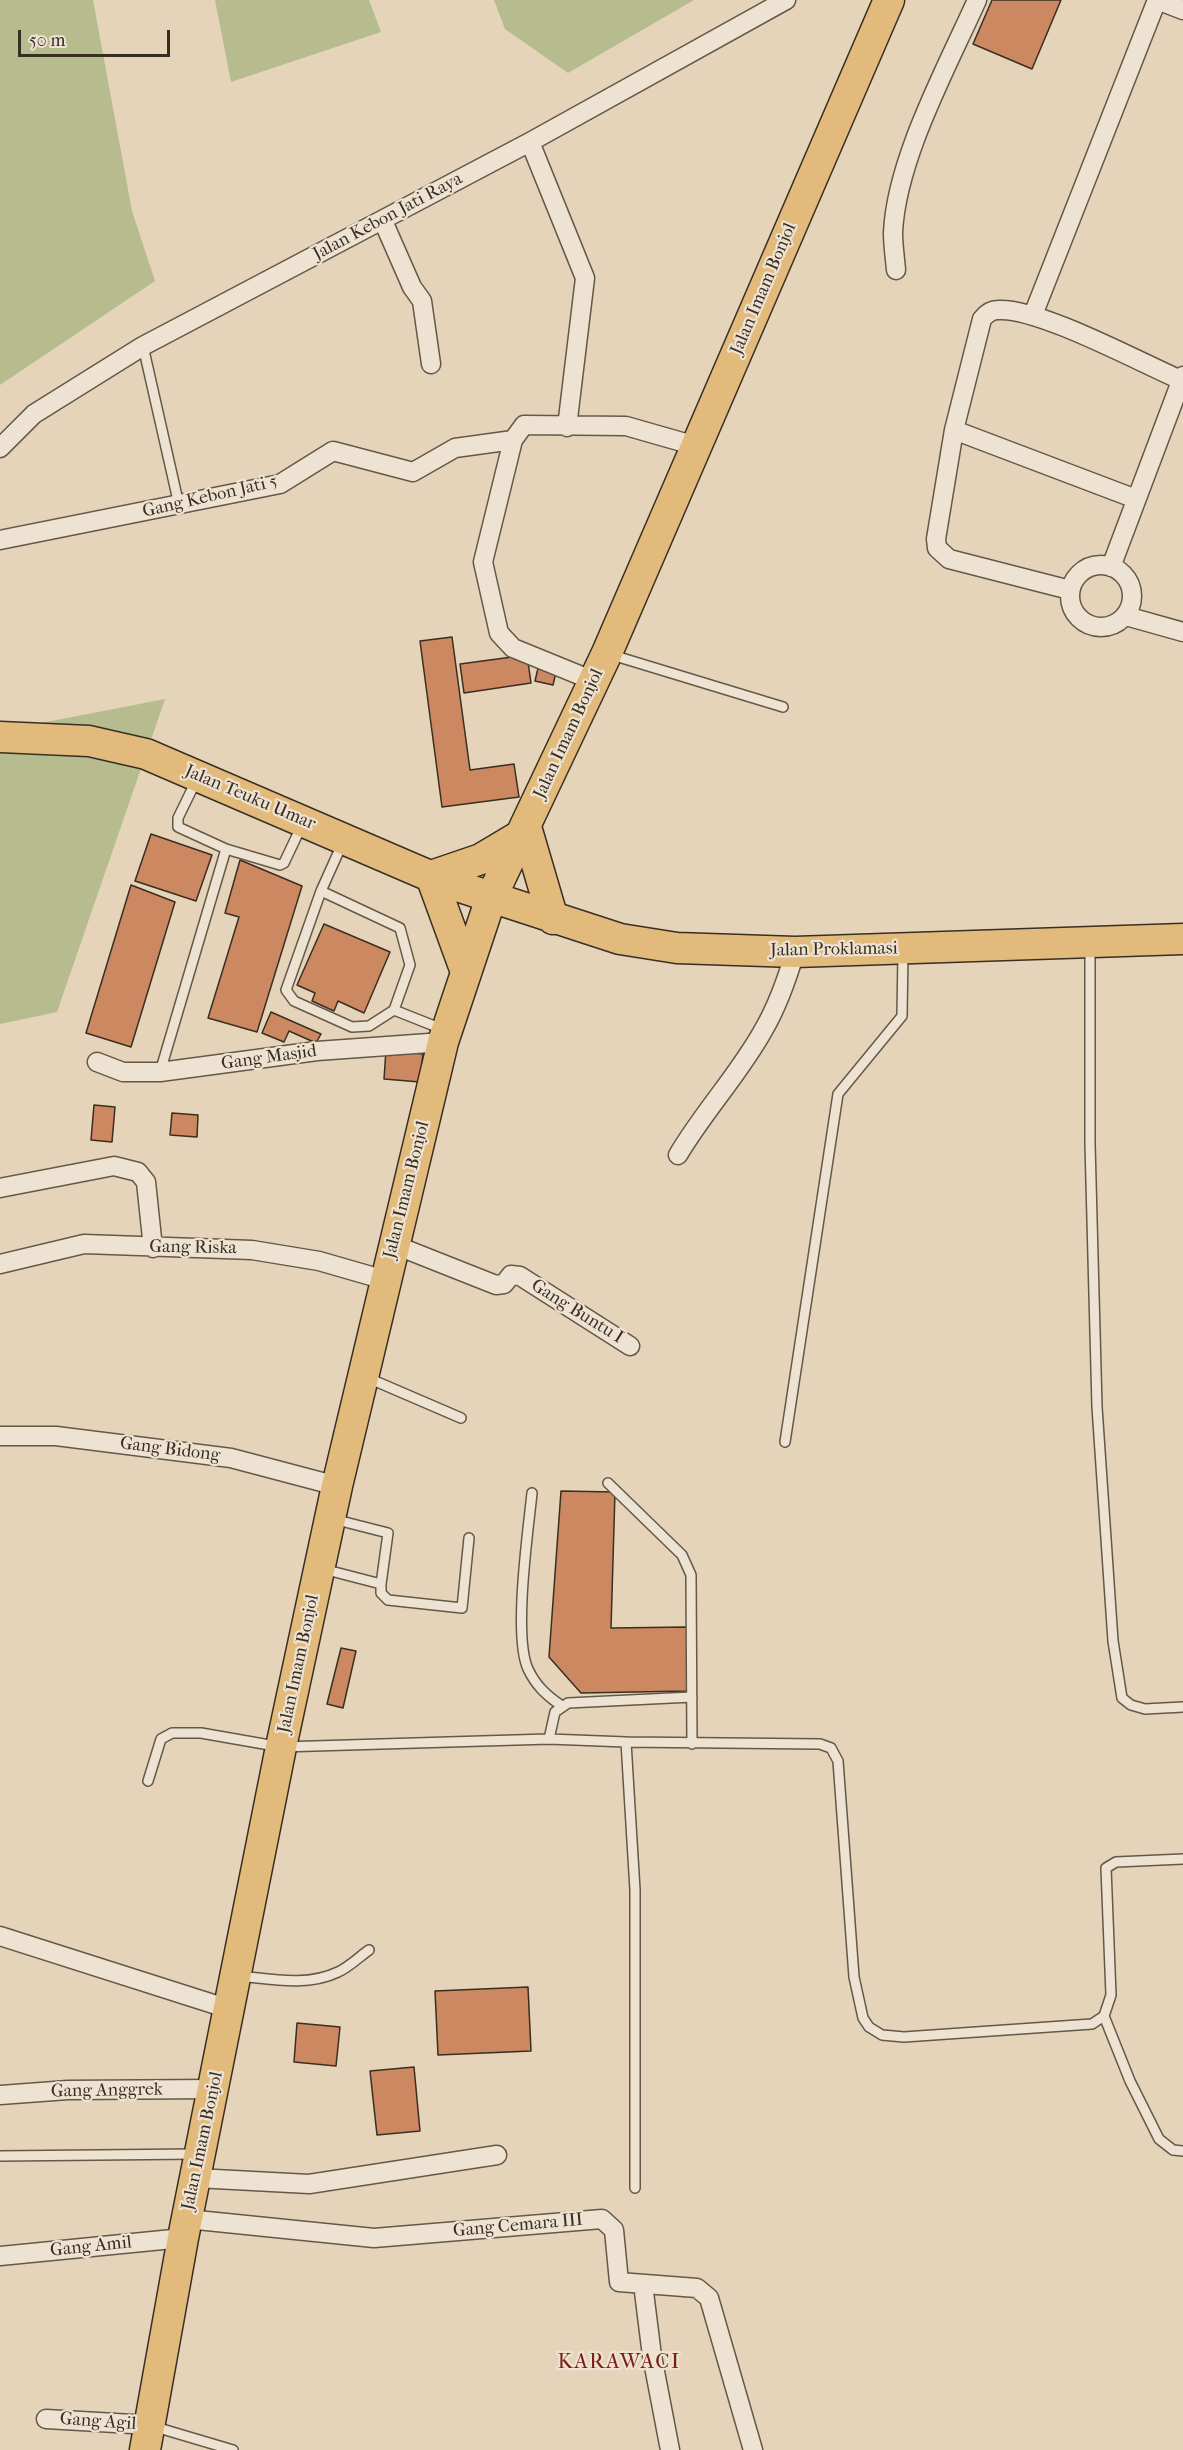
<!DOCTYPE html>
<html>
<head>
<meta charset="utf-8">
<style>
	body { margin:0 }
	#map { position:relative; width:1183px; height:2450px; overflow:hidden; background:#e5d4b9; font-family:"IM FELL French Canon",serif }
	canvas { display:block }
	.scale { position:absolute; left:18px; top:30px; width:152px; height:27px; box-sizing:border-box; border:3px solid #392e22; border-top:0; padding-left:8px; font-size:18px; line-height:21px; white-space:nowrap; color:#392e22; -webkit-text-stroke:4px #eee3d2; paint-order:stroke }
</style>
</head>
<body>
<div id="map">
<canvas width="1183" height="2450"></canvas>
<div class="scale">50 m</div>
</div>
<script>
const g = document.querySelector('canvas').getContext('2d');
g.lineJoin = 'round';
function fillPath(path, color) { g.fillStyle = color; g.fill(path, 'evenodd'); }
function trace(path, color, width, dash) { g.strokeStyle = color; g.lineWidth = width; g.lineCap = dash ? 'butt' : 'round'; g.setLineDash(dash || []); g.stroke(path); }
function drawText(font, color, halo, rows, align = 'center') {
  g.font = font + ' "IM FELL French Canon",serif'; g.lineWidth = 4.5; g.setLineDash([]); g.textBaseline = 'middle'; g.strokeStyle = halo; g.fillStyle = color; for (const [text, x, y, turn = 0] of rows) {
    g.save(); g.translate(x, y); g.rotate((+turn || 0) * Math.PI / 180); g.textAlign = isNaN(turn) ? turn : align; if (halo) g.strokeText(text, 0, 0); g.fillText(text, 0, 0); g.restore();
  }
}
const green = new Path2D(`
	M0,0H93L132,211L155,281L0,385Z
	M215,0H369L381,32L231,82Z
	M494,0H694L568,73L505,29Z
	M165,699L57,1012L0,1024V731Z`);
const building = new Path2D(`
	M992,0H1061L1032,69L973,44Z
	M452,637L470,770L514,764L519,797L442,807L420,641Z
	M527,655L531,683L464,693L460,664Z
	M539,664L557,668L553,685L535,681Z
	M151,834L212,855L196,901L135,881Z
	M240,860L302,886L257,1032L208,1018L239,917L225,913Z
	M131,885L175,902L131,1047L86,1033Z
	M324,924L390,952L364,1013L338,1001L334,1011L312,1001L315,993L297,985Z
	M271,1012L321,1034L316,1043L289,1031L284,1042L262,1033Z
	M386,1050L423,1054L420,1082L384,1079Z
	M94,1105L115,1107L112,1142L91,1140Z
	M172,1113L198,1115L197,1137L170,1135Z
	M561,1491L615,1492L611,1628L687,1627L688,1691L581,1693L549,1657Z
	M341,1648L356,1651L343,1708L327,1704Z
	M528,1987L531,2051L438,2055L435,1991Z
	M297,2023L340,2027L336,2066L294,2062Z
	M414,2067L420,2131L377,2135L370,2071Z`);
const service = new Path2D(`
	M143,346L179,505
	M612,655L783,707
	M226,849L280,865L284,863L302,825
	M321,891L400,928L410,965L394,1010L369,1026L352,1027L294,1001L286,990Z
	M321,891L343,842
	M1090,947V1144L1097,1407L1113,1641L1122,1698L1131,1705L1145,1709L1183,1707
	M394,1010L442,1029
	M160,1072L226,849L178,827V818L196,781
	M368,1378L461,1418
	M785,1442L838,1094L902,1016L903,953
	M608,1483L682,1555L691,1575L692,1744
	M532,1493C528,1532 513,1636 528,1669C536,1686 547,1696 562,1706
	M323,1569L381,1584L388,1533L333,1519
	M381,1584V1593L388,1600L462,1608L469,1538
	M549,1739L555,1712L568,1703L692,1697
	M626,1742L820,1744L831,1748L838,1761L854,1977L863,2018L869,2027L882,2035L904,2037L1092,2024L1104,2016L1111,1995L1106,1868L1116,1862L1183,1859
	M148,1781L161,1739L172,1733H201L281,1747L549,1739L626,1742L635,1890V2188
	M239,1976C271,1979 307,1987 338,1972C349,1967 359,1957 369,1950
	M1104,2016L1130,2081L1159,2139L1173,2150L1183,2151
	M0,2156L195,2154
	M152,2426L233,2450`);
const minor = new Path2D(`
	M1157,0L1183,10
	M530,142L585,278L567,427
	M383,221L412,287L422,301L431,364
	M896,270C895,258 893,245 893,233C896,160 947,67 977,0
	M1033,315L1157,0
	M954,430L1136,499
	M0,448L34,414L143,346L530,142L786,0
	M0,540L280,484L333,451L413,472L455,448L513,440
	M1070 596a31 31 0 1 1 62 0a31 31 0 1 1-62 0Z
	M1111,567L1183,376
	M1070,590L949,559L937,548L936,539L954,430L982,319C986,314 991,310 998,310C1038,307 1141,363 1183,381
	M1126,616L1183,632
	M594,681L513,648L499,633L483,562L513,440L524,425L626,426L696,446
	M97,1062L123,1072H160L317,1051L443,1042
	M678,1155C704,1111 740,1073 764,1029C778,1005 787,979 795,952
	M0,1188L114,1166L138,1172L146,1182L153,1248
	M395,1245L496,1285L504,1284L511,1275L520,1276L630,1346
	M0,1264L84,1244L252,1250L319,1261L385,1280
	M0,1436H56L231,1458L337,1486
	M0,1936L229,2009
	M0,2095L68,2090L215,2089
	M196,2178L309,2184L497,2155
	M187,2219L374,2238L602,2219L614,2230L619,2282L697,2288L709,2298L753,2450
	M0,2256L183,2238
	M643,2284L652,2356L670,2450
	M46,2419L150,2425`);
const primary = new Path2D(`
	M0,737L89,741L146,754L439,880L620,939L677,948L795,952L1183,939
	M526,827L553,919
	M466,972L431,876L481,859L523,834
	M145,2450L183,2238L281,1747L337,1486L443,1042L491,898L607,653L889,0`);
const streetNames = [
	["Jalan Kebon Jati Raya",388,217,-28],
	["Jalan Imam Bonjol",764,289,-67],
	["Gang Kebon Jati 5",210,497,-13],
	["Jalan Imam Bonjol",569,734,-65],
	["Jalan Teuku Umar",250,798,23],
	["Jalan Proklamasi",834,950,-1],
	["Gang Masjid",269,1058,-8],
	["Jalan Imam Bonjol",407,1190,-76],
	["Gang Riska",193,1248,1],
	["Gang Buntu I",577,1312,32],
	["Gang Bidong",170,1450,7],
	["Jalan Imam Bonjol",299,1664,-78],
	["Gang Anggrek",107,2091,-1],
	["Jalan Imam Bonjol",203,2141,-78],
	["Gang Cemara III",518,2226,-5],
	["Gang Amil",91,2247,-6],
	["Gang Agil",98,2422,4]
];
const quarterNames = [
	["KARAWACI",619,2363]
];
fillPath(green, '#b6bc8e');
fillPath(building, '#cc8860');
trace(building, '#392e22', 1.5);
trace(service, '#645848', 12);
trace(minor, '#645848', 21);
trace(primary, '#392e22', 33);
trace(service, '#eee3d2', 9);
trace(minor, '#eee3d2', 18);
trace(primary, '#e2ba7c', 30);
drawText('18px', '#392e22', '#eee3d2', streetNames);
g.letterSpacing = '1.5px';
drawText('21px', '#7a1f14', '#eee3d2', quarterNames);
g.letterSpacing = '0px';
</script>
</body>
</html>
